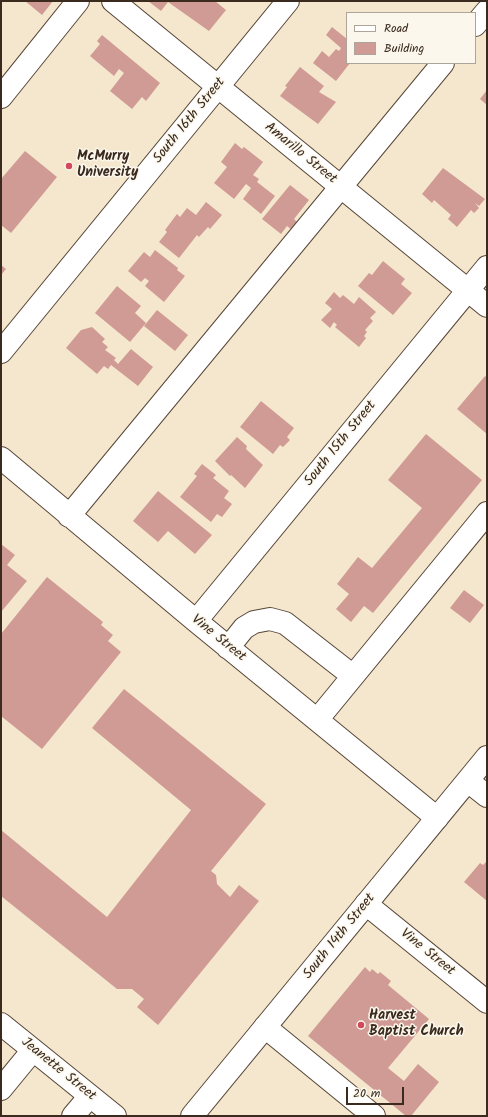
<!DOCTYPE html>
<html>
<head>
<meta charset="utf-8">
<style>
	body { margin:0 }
	#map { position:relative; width:488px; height:1117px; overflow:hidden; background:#f4e7cd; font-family:Kalam,sans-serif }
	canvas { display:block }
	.frame { position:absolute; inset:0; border:2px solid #3b2a1e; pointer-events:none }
	.legend { position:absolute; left:346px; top:12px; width:130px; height:52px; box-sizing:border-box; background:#fbf7ec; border:1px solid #aea59a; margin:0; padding:5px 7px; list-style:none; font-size:12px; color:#3b2a1e }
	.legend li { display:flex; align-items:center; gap:8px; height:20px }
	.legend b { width:20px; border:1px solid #aea59a }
	.scale { position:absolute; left:346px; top:1087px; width:58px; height:18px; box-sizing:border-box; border:2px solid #3b2a1e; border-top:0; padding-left:5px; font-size:12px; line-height:14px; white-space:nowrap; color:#3b2a1e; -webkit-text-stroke:3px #fbf7ec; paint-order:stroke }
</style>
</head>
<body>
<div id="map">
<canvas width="488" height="1117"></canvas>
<div class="frame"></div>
<ul class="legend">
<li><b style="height:5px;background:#fff"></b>Road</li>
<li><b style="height:11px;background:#d09b95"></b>Building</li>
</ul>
<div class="scale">20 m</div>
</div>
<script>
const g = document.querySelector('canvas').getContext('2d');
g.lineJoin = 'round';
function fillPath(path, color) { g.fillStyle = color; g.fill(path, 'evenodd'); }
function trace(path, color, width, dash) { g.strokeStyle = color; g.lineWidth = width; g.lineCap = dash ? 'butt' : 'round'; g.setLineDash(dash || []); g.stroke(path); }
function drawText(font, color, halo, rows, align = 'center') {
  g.font = font + ' Kalam,sans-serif'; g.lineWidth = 3; g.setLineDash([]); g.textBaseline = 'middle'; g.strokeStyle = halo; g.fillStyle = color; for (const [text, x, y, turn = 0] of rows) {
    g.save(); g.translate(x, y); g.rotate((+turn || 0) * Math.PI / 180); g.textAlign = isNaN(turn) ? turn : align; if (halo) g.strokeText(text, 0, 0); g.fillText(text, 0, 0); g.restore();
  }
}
const building = new Path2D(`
	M25,1H53L42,15Z
	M148,1H215L226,10L209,31L168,2L161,11Z
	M332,27L347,39V63H350L336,81L313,63L322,51L329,57L336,49L339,51L341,48L326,35Z
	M102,35L160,83L146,101L142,97L132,109L110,91L124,73L119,69L114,76L90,56L100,44L97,41Z
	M300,67L324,86L319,92L336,102L318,124L280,96L287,87L285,86Z
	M487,90V105L480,99Z
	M235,143L242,149L244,147L263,162L253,175L259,179L257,182L275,196L261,214L243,199L251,188L246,184L234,199L214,183L227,167L221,162Z
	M25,151L57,177L11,233L1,225V179Z
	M443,168L485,199L479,206L475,203L479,208L474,213L471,210L457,227L448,219L451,215L434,200L432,203L422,194Z
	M290,185L309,200L294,219L298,223L292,230L287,226L281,234L262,219Z
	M206,202L222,215L210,229L208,227L199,237L197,235L179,258L159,242L167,232L165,230L177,214L180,217L187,208L196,215Z
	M155,250L178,268L177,270L185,276L164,302L145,286L149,281L145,278L141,282L128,271L144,252L150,257Z
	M383,261L405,279L401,284L412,293L393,315L358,286L369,273L372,275Z
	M1,265L6,269L1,275Z
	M117,286L141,306L135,313L146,323L130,342L95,313Z
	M334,292L340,298L343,295L354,304L359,297L376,312L370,318L373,321L365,330L367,332L364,336L366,338L359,347L335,327L337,325L334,322L330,328L321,320L332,309L325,303Z
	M157,310L188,335L175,351L144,326Z
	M92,327L105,339L102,342L108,347L105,350L116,358L114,360L118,364L131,349L153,367L138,386L111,365L108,369L104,366L97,374L66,348L81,330Z
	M485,376L487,378V434L457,409Z
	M261,401L294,428L287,437L290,440L283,447L280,445L273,454L240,427Z
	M426,434L482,480L373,613L364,606L351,622L336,609L349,594L337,584L358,557L372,568L422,508L388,480Z
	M237,437L247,446L246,449L263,465L245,488L231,475L230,476L215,461Z
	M202,464L216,475L213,478L229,491L224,498L232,504L222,517L217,514L211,522L180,497L197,476L194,474Z
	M158,491L212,535L195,554L168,531L158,542L133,521Z
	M1,544L15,555L7,565L27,581L1,612Z
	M47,577L103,622L101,625L113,635L108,641L121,652L42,749L1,716V634Z
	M464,590L484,605L470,623L450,608Z
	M124,689L266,804L211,871L216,875L217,884L230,897L239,885L259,901L158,1025L137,1007L144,999L132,989H117L1,896V830L107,917L191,810L92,728Z
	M487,861V901L464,882L480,863L483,865Z
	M365,967L370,972L372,969L378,974L380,972L391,981L388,985L429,1019L388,1068L404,1081L418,1064L439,1082L411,1116H406L308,1036Z`);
const minor = new Path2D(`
	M113,1L487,306
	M475,25L487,11
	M1,97L78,1
	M1,352L288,1
	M1,458L196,621L437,818
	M69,516L443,63
	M196,621L487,267
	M228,648L244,628L254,622L270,619L285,623L353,676
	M317,720L487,513
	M468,781L487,796
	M366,904L487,1002
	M1,1024L115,1116
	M265,1027L374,1116
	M1,1089L33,1050
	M73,1116L90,1096`);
const major = new Path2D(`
	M192,1116L487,757`);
const markers = [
	[69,166,4,"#d1495b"],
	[361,1025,4,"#d1495b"]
];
const streetNames = [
	["South 16th Street",190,121,-51],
	["Amarillo Street",300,154,39],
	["South 15th Street",341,444,-51],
	["Vine Street",218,639,39],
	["South 14th Street",340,937,-51],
	["Vine Street",427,953,39],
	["Jeanette Street",58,1070,39]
];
const poiNames = [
	["McMurry",77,158],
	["University",77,174],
	["Harvest",369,1017],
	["Baptist Church",369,1033]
];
fillPath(building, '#d09b95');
trace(minor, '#574638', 24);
trace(major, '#574638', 24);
trace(minor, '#fff', 22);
trace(major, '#fff', 22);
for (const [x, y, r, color] of markers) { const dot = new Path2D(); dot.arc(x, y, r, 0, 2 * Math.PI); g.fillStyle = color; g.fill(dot); trace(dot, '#fbf7ec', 1.5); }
drawText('14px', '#3b2a1e', '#fbf7ec', streetNames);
drawText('bold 14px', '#3b2a1e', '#fbf7ec', poiNames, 'left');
</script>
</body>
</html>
